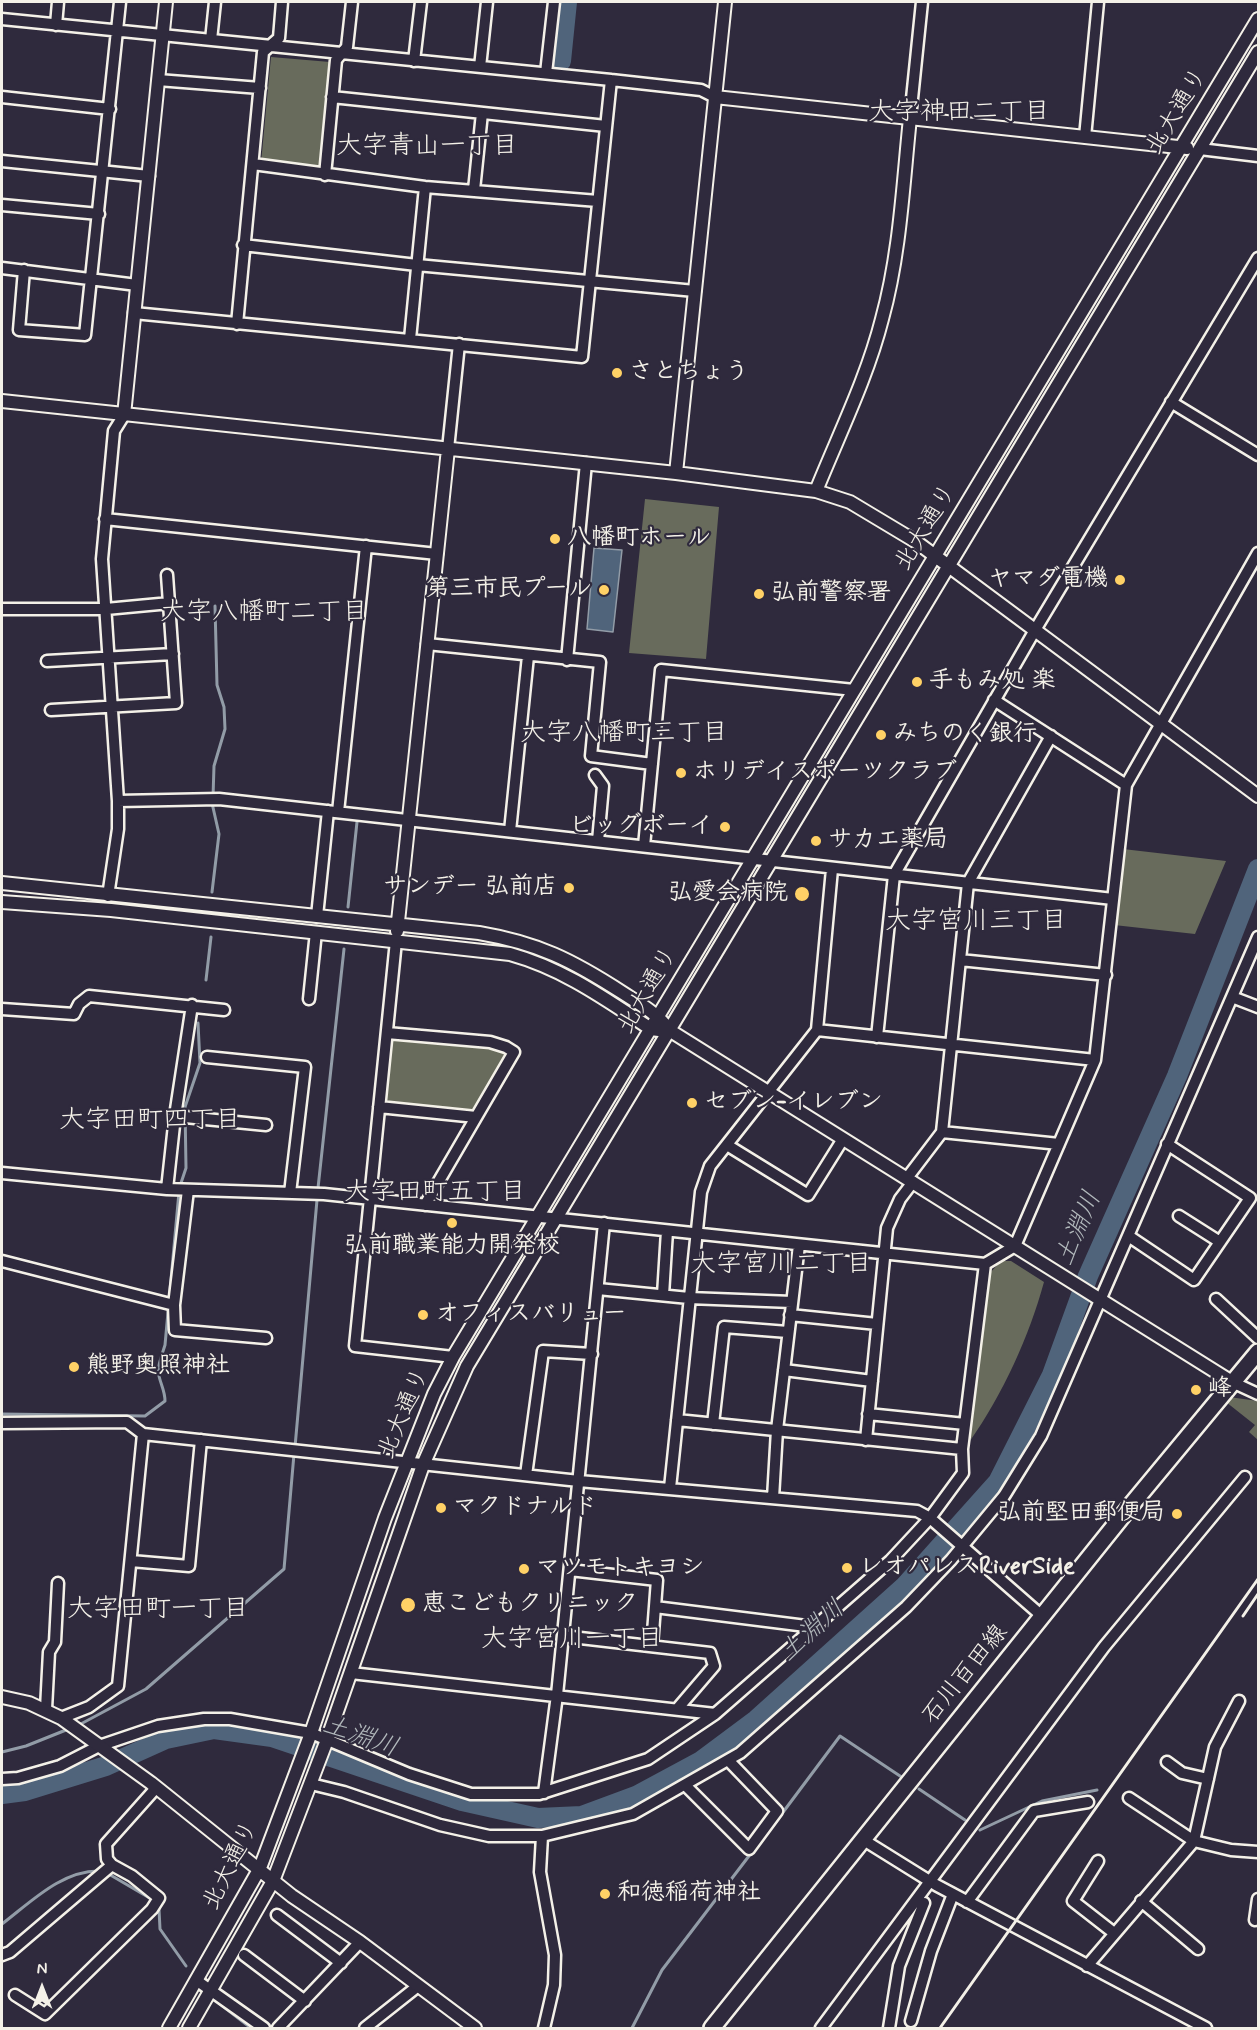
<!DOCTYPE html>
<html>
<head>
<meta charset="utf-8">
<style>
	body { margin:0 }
	#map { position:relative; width:1260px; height:2030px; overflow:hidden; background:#2f2a3d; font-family:Mynerve,sans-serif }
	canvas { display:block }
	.frame { position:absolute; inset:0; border:3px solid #f4f1e8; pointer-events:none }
	.north { position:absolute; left:12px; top:1958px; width:60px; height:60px; -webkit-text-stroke:4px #2f2a3d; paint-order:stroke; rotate:0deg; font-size:16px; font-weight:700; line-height:24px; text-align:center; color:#f4f1e8 }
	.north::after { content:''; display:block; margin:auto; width:21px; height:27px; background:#f4f1e8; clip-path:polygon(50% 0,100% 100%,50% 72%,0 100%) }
</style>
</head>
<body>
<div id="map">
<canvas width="1260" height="2030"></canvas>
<div class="frame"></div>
<div class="north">N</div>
</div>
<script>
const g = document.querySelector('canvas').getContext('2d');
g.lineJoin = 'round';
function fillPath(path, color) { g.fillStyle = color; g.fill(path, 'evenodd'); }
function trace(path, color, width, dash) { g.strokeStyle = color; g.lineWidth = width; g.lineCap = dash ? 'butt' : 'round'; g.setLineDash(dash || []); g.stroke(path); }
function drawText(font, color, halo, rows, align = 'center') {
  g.font = font + ' Mynerve,"Klee One",sans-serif'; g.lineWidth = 4.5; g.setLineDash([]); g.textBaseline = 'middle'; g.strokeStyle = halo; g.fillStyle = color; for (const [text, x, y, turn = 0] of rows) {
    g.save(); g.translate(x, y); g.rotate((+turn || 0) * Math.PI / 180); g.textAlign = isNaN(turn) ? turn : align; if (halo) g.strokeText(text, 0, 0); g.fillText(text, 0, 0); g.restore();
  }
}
const green = new Path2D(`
	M271,57L330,62L320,172L261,163Z
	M645,499L719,507L706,659L629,653Z
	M1123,849L1226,861L1195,934L1114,925Z
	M397,1038L461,1044L505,1052L507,1056L475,1110L469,1112L389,1105L386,1101L392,1042Z
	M1001,1261H1011L1044,1282C1029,1337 1003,1394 970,1441L988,1275Z
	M1229,1397L1258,1401V1440L1249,1432L1255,1425L1226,1402Z`);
const water = new Path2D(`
	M594,548L622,550L613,632L587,629Z`);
const stream = new Path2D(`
	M213,797L214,766L225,729L224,707L217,685L215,606
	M212,892L219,834L212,803
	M348,907L357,822
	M206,980L211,937
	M180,1186L186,1168L185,1107L200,1063L198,1023
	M318,1188L344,949
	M2,1414L145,1416L165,1401C165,1391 161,1385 159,1376C157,1366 162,1355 165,1345L179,1192
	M295,1447L317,1200
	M77,1726L146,1689L284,1569L294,1454
	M2,1752L26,1746L71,1728
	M919,1789L965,1820
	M980,1830L1042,1801L1097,1790
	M766,1835L840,1736L903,1778
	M107,1873L153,1900L159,1909L160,1929L186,1966
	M2,1924C31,1902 62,1870 100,1871
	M220,2004L251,2028
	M632,2028L662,1970L752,1852`);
const river = new Path2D(`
	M561,61L567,2
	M2,1794L25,1791L106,1766L166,1739L214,1729L272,1737L462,1801L538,1818L582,1816L636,1796L701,1761L756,1720L905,1586L998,1482L1052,1375L1088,1276L1177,1076L1258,869`);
const minor = new Path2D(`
	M2,19L611,80L701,90L715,97
	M56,25L58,2
	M211,40L215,2
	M414,61L421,2
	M480,67L487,2
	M546,73L554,2
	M158,80L260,88
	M2,97L110,109
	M332,97L606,126
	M910,118L922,2
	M1085,137L1098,2
	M1200,149L1258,156
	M2,161L149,176
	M253,164L425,187L598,201
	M325,175L336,60L347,47L352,2
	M474,190L482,113
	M2,205L99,214
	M243,245L417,265L695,291
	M2,268L137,285
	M24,270L19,330L85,335L120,2
	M134,313L582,357L611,80
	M237,324L263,52L279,38L282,2
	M410,339L425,187
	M1171,402L1258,455
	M448,449L459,344
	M105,519L437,554
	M2,609H106L170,603
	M427,644L600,662L591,756L652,764
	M567,660L586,463
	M47,661L173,654
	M994,700L1126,785
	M51,710L176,703L167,575
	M595,775L603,786L598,841
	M118,801L219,799L1113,899
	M338,812L366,546
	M510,831L528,656
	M644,846L661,670L854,690
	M108,896L118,829V801L102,559L114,431L124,415
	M317,916L328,811
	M396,941L355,1346L453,1357
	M960,960L1106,975
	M1232,997L1258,1007
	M309,999L316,932
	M2,1009L74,1014L79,1004L89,996L224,1010
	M817,1030L1095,1060
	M387,1033L490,1042L506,1047L514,1052L425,1205
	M877,1037L894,875L1035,630L1258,258
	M207,1057L305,1067L290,1193
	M379,1107L476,1117
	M175,1116L266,1125
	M942,1132L1059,1144
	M727,1145L808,1195L843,1139
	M2,1173L167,1189L324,1194L985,1264L1015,1246L1095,1060L1126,785L1258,553
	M907,1178L942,1132L968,883L1051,736
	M167,1189L175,1116L192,1005
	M188,1190L174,1305L175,1330L266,1338
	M1179,1216L1220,1242
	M1130,1237L1194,1280L1250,1198L1167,1144
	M2,1261L174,1305
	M598,1289L689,1298L792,1302
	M663,1295L667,1231
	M1216,1299L1258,1338
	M790,1315L877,1324
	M784,1370L872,1381
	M1232,1382L1258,1394
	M868,1414L965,1424
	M677,1420L962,1449
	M2,1423L127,1422L143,1434L579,1481L917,1511L930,1518L1042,1616
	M713,1424L724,1327L788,1332
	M866,1440L887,1228L900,1199L913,1182
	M526,1475L543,1351L592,1354
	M670,1488L701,1192L710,1166L817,1030L832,869
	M773,1498L777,1430L799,1245
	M131,1561L189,1566L201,1440
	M570,1570L657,1580L652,1646
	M655,1607L814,1627
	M563,1636L710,1653L714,1666L678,1708
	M351,1673L715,1714
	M46,1709L49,1652L55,1642L58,1583
	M61,1718L89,1707L118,1686L143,1434
	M1167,1762L1182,1773L1208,1779
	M2,1779L18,1778L60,1766L99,1746L158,1726L204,1719H230L311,1733L409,1774L471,1794H539L648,1759L715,1714L890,1561L930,1518L963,1473L962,1449L985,1264
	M311,1784L344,1792L440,1825L489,1836H542L633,1814L740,1753L906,1607L951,1560L1004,1496L1041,1436L1258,937
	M686,1786L749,1849L777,1811L728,1760
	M544,1793L557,1695L604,1223
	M1129,1798L1194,1841L1215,1747L1239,1701
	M542,1836L540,1872L555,1955L554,1985L544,2028
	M862,1839L936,1885L1206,2028
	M1098,1861L1073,1901L1114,1933
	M1141,1901L1198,1949
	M967,1902L1034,1811L1088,1802
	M277,1915L341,1963
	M1255,1920L1258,1899
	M2,1955L10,1952L112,1865
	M244,1955L305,2001
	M1087,1966L1194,1841L1231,1850L1258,1852
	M196,1980L264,2028
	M15,1995L45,2014L152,1909L159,1898L132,1876L112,1865L107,1859L106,1844L156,1788
	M911,2021L931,1951L953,1894
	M278,2028L360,1942
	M365,2028L418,1986
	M821,2028L1104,1647L1245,1477
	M889,2028L899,1966L924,1903`);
const tertiary = new Path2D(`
	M715,97L1187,148
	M2,401L676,473L816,491L850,502L915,541L1258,796
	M124,415L166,2
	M676,473L725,2
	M816,491C839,434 867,378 882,319C900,254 903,185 910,118
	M2,883L479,933C538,943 572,960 623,993C640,1004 657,1013 669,1030L1232,1382
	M2,902L111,910L510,954C564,969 605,999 651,1029L659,1030
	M397,931L448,449
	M2,1697L29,1703L61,1718L151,1783L292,1896L360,1942L475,2028
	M169,2028L260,1868L311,1733L385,1518L434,1394L453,1357L1258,19
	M189,2028L273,1881L327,1740L423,1465L467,1366L1258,52`);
const secondary = new Path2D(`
	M712,2028L1132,1504L1258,1352`);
const rail = new Path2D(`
	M1243,1616L1258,1594
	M940,2028L1258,1579`);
const markers = [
	[617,373,6,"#ffd166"],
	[555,539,6,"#ffd166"],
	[1120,580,6,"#ffd166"],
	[604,590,6,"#ffd166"],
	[759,594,6,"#ffd166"],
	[917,682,6,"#ffd166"],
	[881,735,6,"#ffd166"],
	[681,773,6,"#ffd166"],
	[725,827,6,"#ffd166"],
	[816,841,6,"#ffd166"],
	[569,888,6,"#ffd166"],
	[802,894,8,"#ffd166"],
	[692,1103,6,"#ffd166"],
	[452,1223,6,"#ffd166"],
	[423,1315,6,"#ffd166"],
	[74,1367,6,"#ffd166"],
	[1196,1390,6,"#ffd166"],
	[441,1508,6,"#ffd166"],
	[1177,1514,6,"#ffd166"],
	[847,1568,6,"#ffd166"],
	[524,1569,6,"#ffd166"],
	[408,1605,8,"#ffd166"],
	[605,1894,6,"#ffd166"]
];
const streetNames = [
	["北大通り",1178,112,-59],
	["北大通り",927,528,-59],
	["北大通り",649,991,-60],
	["北大通り",405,1414,-67],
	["石川百田線",966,1675,-51],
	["北大通り",232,1866,-64]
];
const poiNames = [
	["さとちょう",629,373],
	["八幡町ホール",567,539],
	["ヤマダ電機",1108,580,"right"],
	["第三市民プール",592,590,"right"],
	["弘前警察署",771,594],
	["手もみ処 楽",929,682],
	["みちのく銀行",893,735],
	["ホリデイスポーツクラブ",693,773],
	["ビッグボーイ",713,827,"right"],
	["サカエ薬局",828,841],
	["サンデー 弘前店",557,888,"right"],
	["弘愛会病院",788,894,"right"],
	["セブン-イレブン",704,1103],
	["弘前職業能力開発校",452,1247,"center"],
	["オフィスバリュー",435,1315],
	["熊野奥照神社",86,1367],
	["峰",1208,1390],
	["マクドナルド",453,1508],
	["弘前堅田郵便局",1165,1514,"right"],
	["レオパレスRiverSide",859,1568],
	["マツモトキヨシ",536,1569],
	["恵こどもクリニック",422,1605],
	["和徳稲荷神社",617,1894]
];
const neighbourhoodNames = [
	["大字神田二丁目",959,114],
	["大字青山一丁目",427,148],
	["大字八幡町二丁目",264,614],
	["大字八幡町三丁目",624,735],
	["大字宮川三丁目",976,923],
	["大字田町四丁目",150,1122],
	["大字田町五丁目",435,1194],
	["大字宮川二丁目",781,1266],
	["大字田町一丁目",158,1611],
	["大字宮川一丁目",572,1641]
];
const waterNames = [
	["土淵川",1080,1229,-67],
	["土淵川",813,1632,-42],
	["土淵川",360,1738,19]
];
fillPath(green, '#686b5c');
fillPath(water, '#50647b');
trace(water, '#929ca7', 1.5);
trace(stream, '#929ca7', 3);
trace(river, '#50647b', 20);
trace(minor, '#f4f1e8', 15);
trace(tertiary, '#f4f1e8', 16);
trace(secondary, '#f4f1e8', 20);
trace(minor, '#2f2a3d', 10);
trace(tertiary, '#2f2a3d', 12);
trace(secondary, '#2f2a3d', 15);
trace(rail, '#f4f1e8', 3);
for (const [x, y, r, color] of markers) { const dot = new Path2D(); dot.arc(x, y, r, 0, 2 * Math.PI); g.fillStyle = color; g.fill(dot); trace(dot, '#2f2a3d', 2); }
drawText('24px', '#f4f1e8', '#2f2a3d', streetNames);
drawText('bold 24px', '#f4f1e8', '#2f2a3d', poiNames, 'left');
drawText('26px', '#f4f1e8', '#2f2a3d', neighbourhoodNames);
drawText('italic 26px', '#b2b9bc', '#2f2a3d', waterNames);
</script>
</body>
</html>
